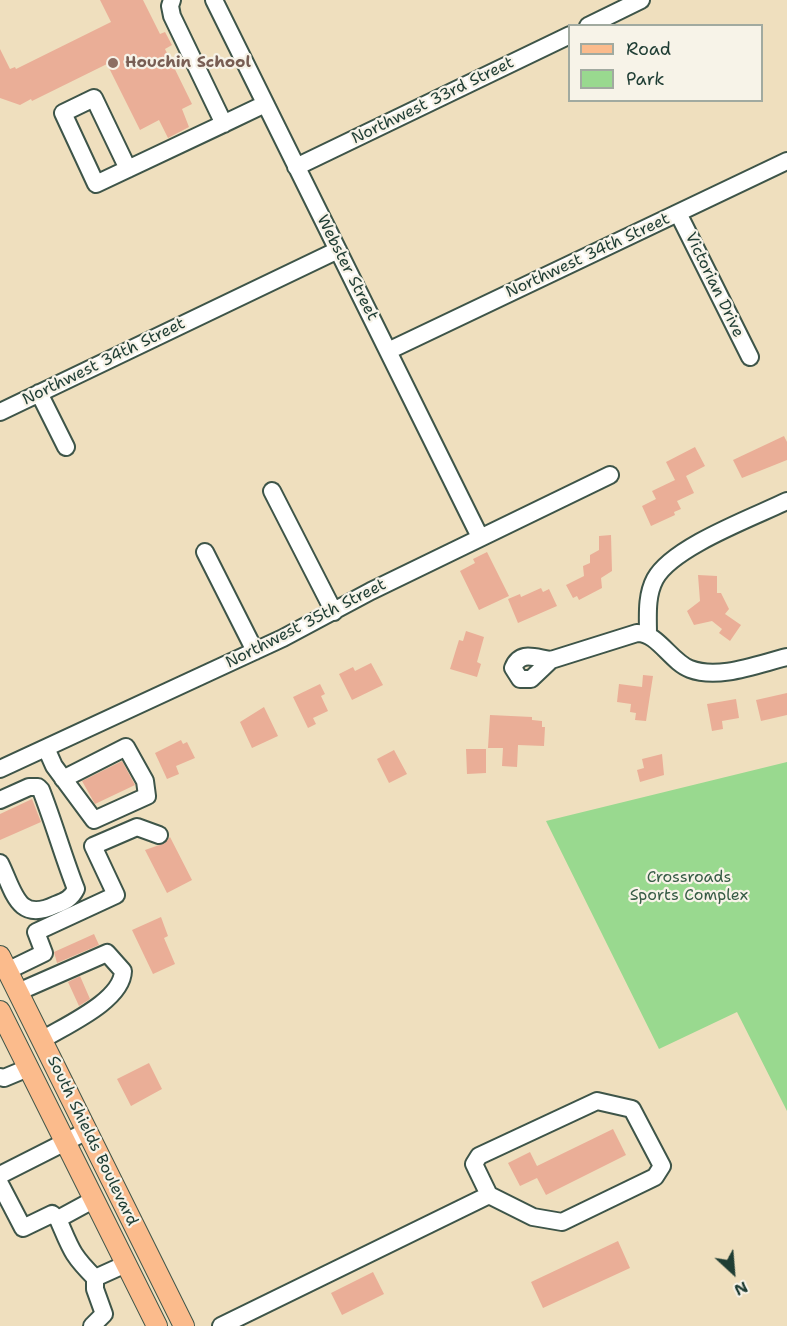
<!DOCTYPE html>
<html>
<head>
<meta charset="utf-8">
<style>
	body { margin:0 }
	#map { position:relative; width:787px; height:1326px; overflow:hidden; background:#efdfbe; font-family:"Shantell Sans",sans-serif }
	canvas { display:block }
	.legend { position:absolute; left:568px; top:24px; width:195px; height:78px; box-sizing:border-box; background:#f7f3e8; border:2px solid #a1aaa0; margin:0; padding:8px 10px; list-style:none; font-size:18px; color:#1f3d34 }
	.legend li { display:flex; align-items:center; gap:12px; height:30px }
	.legend b { width:30px; border:2px solid #a1aaa0 }
	.north { position:absolute; left:703px; top:1242px; width:60px; height:60px; -webkit-text-stroke:4px #f7f3e8; paint-order:stroke; rotate:154deg; font-size:16px; font-weight:700; line-height:24px; text-align:center; color:#1f3d34 }
	.north::after { content:''; display:block; margin:auto; width:21px; height:27px; background:#1f3d34; clip-path:polygon(50% 0,100% 100%,50% 72%,0 100%) }
</style>
</head>
<body>
<div id="map">
<canvas width="787" height="1326"></canvas>
<ul class="legend">
<li><b style="height:8px;background:#fbbb8c"></b>Road</li>
<li><b style="height:16px;background:#99d98f"></b>Park</li>
</ul>
<div class="north">N</div>
</div>
<script>
const g = document.querySelector('canvas').getContext('2d');
g.lineJoin = 'round';
function fillPath(path, color) { g.fillStyle = color; g.fill(path, 'evenodd'); }
function trace(path, color, width, dash) { g.strokeStyle = color; g.lineWidth = width; g.lineCap = dash ? 'butt' : 'round'; g.setLineDash(dash || []); g.stroke(path); }
function drawText(font, color, halo, rows, align = 'center') {
  g.font = font + ' "Shantell Sans",sans-serif'; g.lineWidth = 4.5; g.setLineDash([]); g.textBaseline = 'middle'; g.strokeStyle = halo; g.fillStyle = color; for (const [text, x, y, turn = 0] of rows) {
    g.save(); g.translate(x, y); g.rotate((+turn || 0) * Math.PI / 180); g.textAlign = isNaN(turn) ? turn : align; if (halo) g.strokeText(text, 0, 0); g.fillText(text, 0, 0); g.restore();
  }
}
const green = new Path2D(`
	M787,762V1111L737,1012L659,1049L546,821Z`);
const building = new Path2D(`
	M100,0H143L160,34L165,32L172,45L165,49L192,104L182,109L189,127L168,138L159,120L140,130L107,64L32,101L31,99L20,105L0,98V49L10,69L15,67L16,69L111,22Z
	M784,436L787,442V460L742,478L733,460Z
	M695,447L705,466L686,476L694,493L677,501L681,509L674,512L675,515L651,526L642,506L656,499L652,491L675,480L666,462Z
	M611,535L612,571L601,578L602,588L579,600L577,596L573,598L566,585L584,576L583,566L590,563V555L599,550V536Z
	M487,552L509,596L479,610L460,571L475,563L473,559Z
	M698,575L717,576V593H721L729,609L725,614L741,625L730,641L719,633L722,629L712,621L694,625L687,611L700,601Z
	M541,588L543,592L549,589L557,606L518,623L508,599L520,594L521,597Z
	M466,631L484,637L477,662L481,664L477,677L450,669L459,640L463,641Z
	M371,663L383,685L352,700L339,674L353,667L355,671Z
	M643,675L653,676L646,721L635,720L636,713L630,712L631,704L617,702L619,684L642,687Z
	M320,684L325,694L321,696L328,711L313,718L316,724L308,728L293,697Z
	M787,693V715L761,721L756,700Z
	M736,699L739,718L722,721L723,729L712,731L707,704Z
	M264,707L278,736L252,748L240,722Z
	M490,715L532,717V720L542,721V727H545L544,746L518,745L517,767L502,766L503,748H488Z
	M181,740L183,744L187,742L195,758L176,766L179,774L167,779L155,753Z
	M466,749H486V773L467,774Z
	M394,750L407,774L389,783L377,759Z
	M662,754L664,775L640,782L637,770L644,768L642,759Z
	M122,761L135,785L95,804L82,781Z
	M32,799L41,822L0,840V814Z
	M170,837L192,880L167,893L145,850L165,843Z
	M161,917L168,936L164,938L175,964L153,974L132,930Z
	M94,934L99,945L57,963L54,952Z
	M80,976L90,999L79,1006L68,982Z
	M149,1063L162,1089L131,1106L117,1079Z
	M613,1129L626,1155L546,1195L537,1178L520,1186L508,1163L530,1152L537,1166Z
	M618,1241L630,1268L543,1308L531,1282Z
	M373,1272L384,1294L342,1315L331,1293Z`);
const minor = new Path2D(`
	M172,0L170,6L172,16L224,124
	M214,0L480,537
	M588,26L641,0
	M296,167L570,35
	M128,169L94,98L63,113L96,184C153,157 209,131 265,104
	M678,213L750,357
	M388,351L787,161
	M39,393L66,447
	M0,412L338,250
	M272,491L334,612
	M205,552L255,651
	M648,634C648,616 646,596 655,579C672,547 754,517 787,501
	M551,660C535,658 520,650 513,668L520,679H531L551,660L637,633C657,632 671,662 690,669C719,680 758,664 787,657
	M46,748L54,766L94,820L147,796L145,781L126,747L63,779
	M0,769L283,638L371,591L610,475
	M0,800L29,787H38L41,790C54,823 63,856 76,889C71,899 65,901 55,905C17,923 14,891 0,863
	M7,971L44,953L36,932L116,895L93,846L137,827L159,835
	M18,992L107,953L123,971C122,1001 66,1025 42,1040
	M0,1077L4,1078L28,1068
	M597,1101L632,1109L662,1166L655,1177L562,1222L533,1217L489,1195L474,1164L479,1156Z
	M0,1175L87,1131
	M0,1184L23,1228L52,1214L58,1219L93,1200
	M58,1219C71,1249 71,1254 95,1278L126,1264
	M92,1326L104,1314L95,1289V1278
	M221,1326L489,1195`);
const major = new Path2D(`
	M0,956L184,1326
	M0,1011L157,1326`);
const markers = [
	[113,63,6,"#8d6e63"]
];
const educationNames = [
	["Houchin School",125,63]
];
const streetNames = [
	["Northwest 33rd Street",433,101,-26],
	["Northwest 34th Street",588,256,-25],
	["Webster Street",347,268,63],
	["Victorian Drive",714,285,64],
	["Northwest 34th Street",104,362,-26],
	["Northwest 35th Street",306,624,-27],
	["South Shields Boulevard",92,1141,64]
];
const parkNames = [
	["Crossroads",689,878],
	["Sports Complex",689,896]
];
fillPath(green, '#99d98f');
fillPath(building, '#eaae97');
trace(minor, '#3e5549', 20);
trace(major, '#3e5549', 22);
trace(minor, '#fff', 16);
trace(major, '#fbbb8c', 20);
for (const [x, y, r, color] of markers) { const dot = new Path2D(); dot.arc(x, y, r, 0, 2 * Math.PI); g.fillStyle = color; g.fill(dot); trace(dot, '#f7f3e8', 2); }
drawText('bold 16px', '#785e54', '#f7f3e8', educationNames, 'left');
drawText('16px', '#1f3d34', '#f7f3e8', streetNames);
drawText('16px', '#375c46', '#f7f3e8', parkNames);
</script>
</body>
</html>
